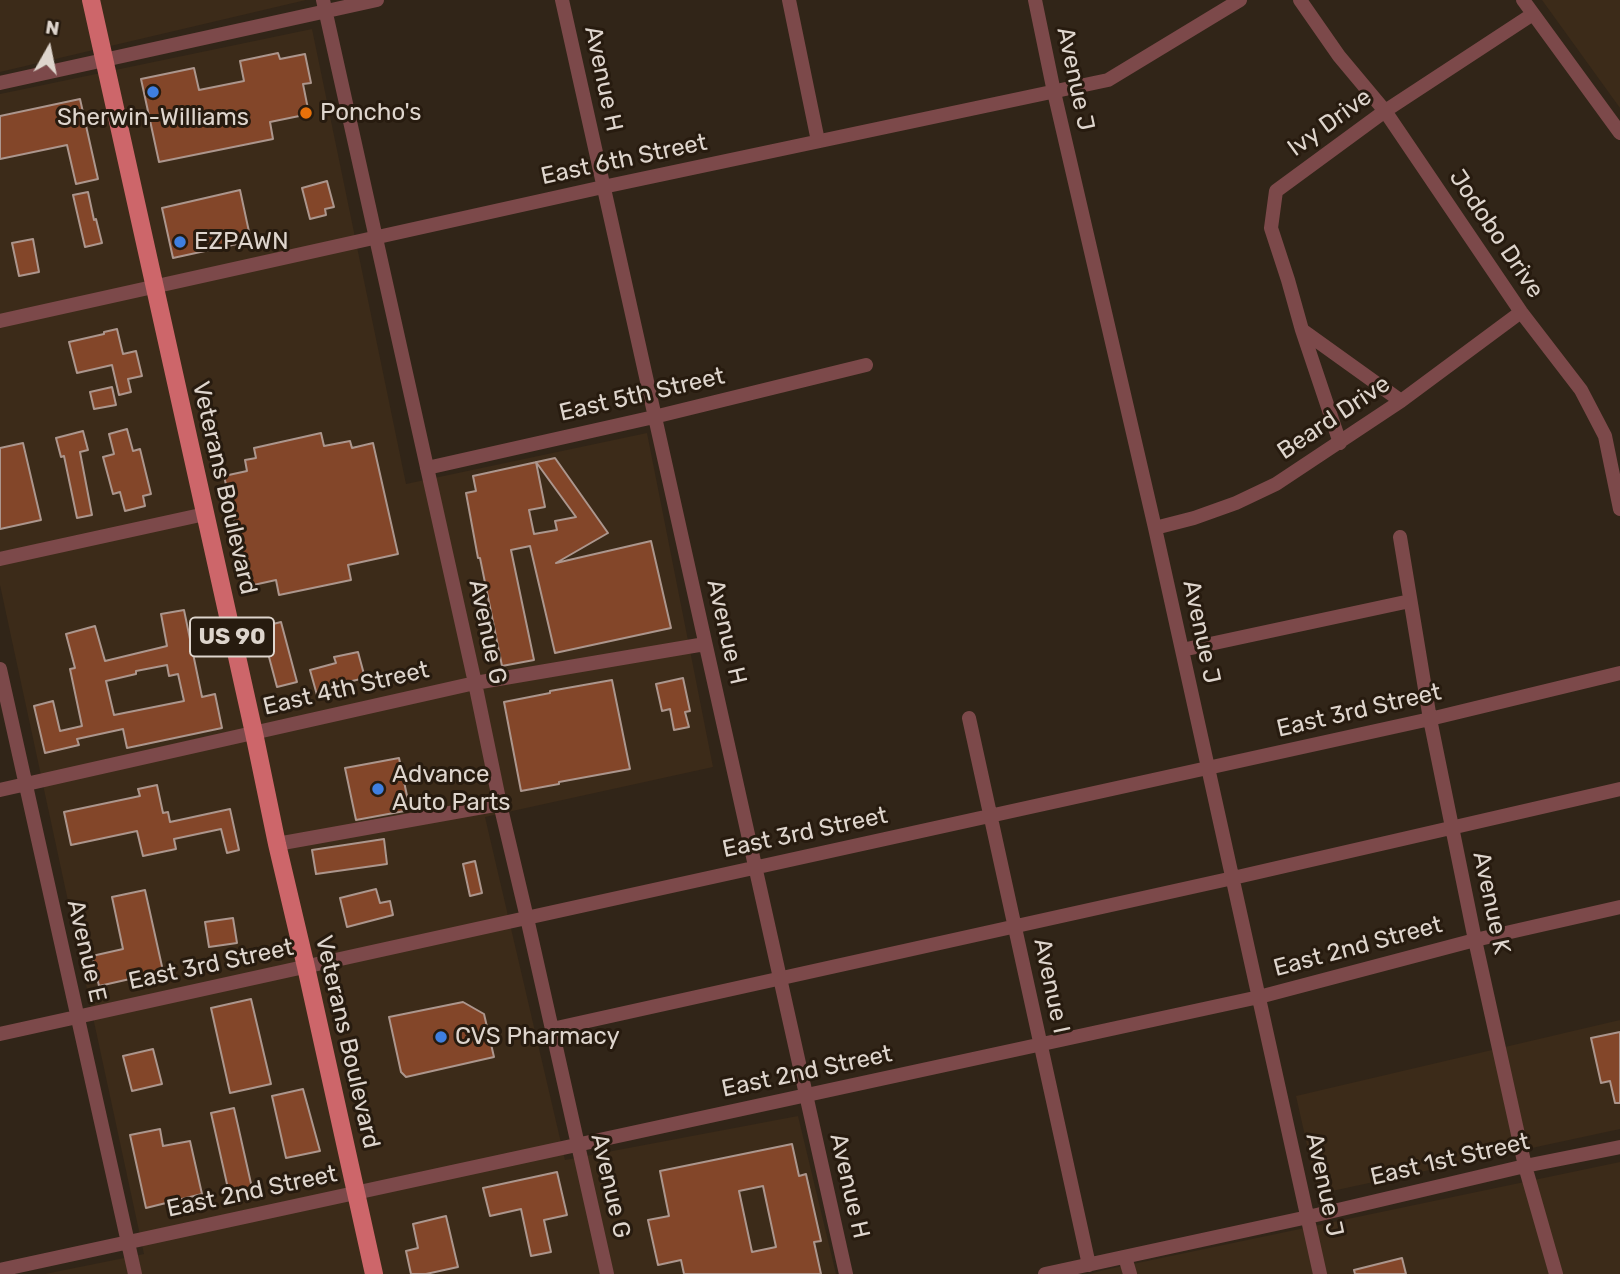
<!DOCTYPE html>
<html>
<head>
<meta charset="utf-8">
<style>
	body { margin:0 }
	#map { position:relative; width:1620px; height:1274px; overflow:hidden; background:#312518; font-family:Rubik,sans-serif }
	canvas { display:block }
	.north { position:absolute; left:14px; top:14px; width:70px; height:70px; -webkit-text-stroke:5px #271b0f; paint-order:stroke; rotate:9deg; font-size:19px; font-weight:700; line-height:28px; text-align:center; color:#ded5cd }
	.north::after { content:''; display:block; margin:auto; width:24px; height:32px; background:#ded5cd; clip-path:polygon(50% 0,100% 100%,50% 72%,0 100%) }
</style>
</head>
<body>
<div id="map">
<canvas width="1620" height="1274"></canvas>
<div class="north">N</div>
</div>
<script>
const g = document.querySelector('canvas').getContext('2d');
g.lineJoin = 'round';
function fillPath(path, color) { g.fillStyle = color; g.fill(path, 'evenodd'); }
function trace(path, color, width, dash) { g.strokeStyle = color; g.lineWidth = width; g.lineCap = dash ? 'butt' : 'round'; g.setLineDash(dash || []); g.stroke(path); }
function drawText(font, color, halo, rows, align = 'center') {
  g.font = font + ' Rubik,sans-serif'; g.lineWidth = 6; g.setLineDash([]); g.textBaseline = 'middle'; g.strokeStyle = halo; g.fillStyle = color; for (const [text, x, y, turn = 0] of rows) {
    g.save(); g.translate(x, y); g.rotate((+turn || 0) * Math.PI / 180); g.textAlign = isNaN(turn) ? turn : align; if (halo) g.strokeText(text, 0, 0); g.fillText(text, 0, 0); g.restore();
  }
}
const built = new Path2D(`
	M0,0H306L0,72Z
	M1542,0H1620V108Z
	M312,29L406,484L647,433L713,767L485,817L565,1160L798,1116L836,1274H45L144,1254L0,585V94Z
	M1620,1020V1129L1318,1194L1296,1096Z
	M1620,1162V1274H1090L1104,1270Z`);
const building = new Path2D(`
	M278,53L280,59L305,54L311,83L303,84L309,114L270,122L273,139L159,162L141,79L194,68L199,90L244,81L240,61Z
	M80,99L98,179L76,184L67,145L0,159V116Z
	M327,181L334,207L325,209L326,215L310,219L302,188Z
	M240,190L251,241L173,258L162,208Z
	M88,192L94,220L96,219L102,243L85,247L73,195Z
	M33,239L39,272L19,276L12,243Z
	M117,329L123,354L136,351L142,376L128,379L131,392L119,395L112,365L77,373L69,342L104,334V332Z
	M112,387L116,405L94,409L90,392Z
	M127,429L133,451L140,449L151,494L143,496L145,506L125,511L120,492L113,494L103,457L114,454L109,434Z
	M83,431L88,450L80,452L92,515L77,518L64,456L61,457L56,438Z
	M321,433L324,446L350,441L352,448L373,443L398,554L348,565L351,580L279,595L276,580L249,586L224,476L247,471L245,460L256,458L254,448Z
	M23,443L41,520L0,529V448Z
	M555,458L608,533L556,563L651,541L671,628L555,653L530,546L511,550L534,660L502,666L480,558H478L466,493L476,491L473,476ZM536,462L576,517L555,521L557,530L534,534L529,510L545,507Z
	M184,610L202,697L215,694L222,728L127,748L123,729L77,739L79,745L45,753L34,706L53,701L60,731L82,726L70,669L75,668L66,634L95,626L105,661L167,646L161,614ZM167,665L169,676L178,674L184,701L114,715L106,681L136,674V671Z
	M281,622L297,682L277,687L261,627Z
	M358,652L365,678L335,685L336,690L317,695L310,670L336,663L334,657Z
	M683,678L690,711L685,712L689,727L674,730L670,709L662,711L656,684Z
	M612,680L630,769L559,782V784L521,791L504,702L550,693V691Z
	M399,758L410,810L356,820L345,768Z
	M157,785L163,813L168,812L170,822L230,809L239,850L227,853L221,829L174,839L176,849L143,856L137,831L71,845L64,812L140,796L138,789Z
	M384,839L387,864L316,874L312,850Z
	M475,861L482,893L470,896L463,864Z
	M376,889L380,903L390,901L393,915L347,927L340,898Z
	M145,890L165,980L132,987L130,979L99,986L92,956L123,949L112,897Z
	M233,918L237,943L209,947L205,922Z
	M251,999L271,1084L230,1093L211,1008Z
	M463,1002L484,1014L494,1057L406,1077L401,1072L389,1017Z
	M1620,1032V1103H1615L1610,1081L1601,1083L1591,1038Z
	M153,1049L162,1084L132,1091L123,1056Z
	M303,1089L320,1151L286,1158L272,1096Z
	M234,1108L252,1188L229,1193L211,1113Z
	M160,1129L163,1146L190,1141L202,1194L146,1208L130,1135Z
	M792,1144L799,1176L806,1174L821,1241L814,1242L821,1274H684L681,1260L658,1265L648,1220L669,1216L660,1171ZM763,1186L776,1247L752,1252L739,1191Z
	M557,1172L567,1215L544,1220L551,1252L531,1256L521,1209L490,1216L483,1188Z
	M446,1216L458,1267L426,1274H411L406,1251L418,1248L413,1224Z
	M1402,1258L1406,1274H1355L1354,1270Z`);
const minor = new Path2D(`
	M323,0L475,683L500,804L527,918L607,1274
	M562,0L846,1274
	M789,0L818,141
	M1035,0L1054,92L1155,528L1320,1274
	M1300,0L1339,56L1385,111L1521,312L1581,390L1605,436L1620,509
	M1523,0L1620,133
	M0,83L377,0
	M0,321L603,187L1108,80L1240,0
	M1302,330L1340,443
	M1401,401L1302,330L1288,280L1271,228L1276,191L1385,111L1533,14
	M427,468L654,417L866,365
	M1155,528L1194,518L1236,503L1276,484L1401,401L1521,312
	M1400,537L1430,719L1475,940L1525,1166L1556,1274
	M0,559L205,514
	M1182,650L1410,601
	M0,669L135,1274
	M969,718L1089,1265
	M0,790L475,683L705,644
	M277,844L500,804
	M552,1029L1233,878L1620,789
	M0,1034L1430,719L1620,673
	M1125,1257L1130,1274
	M0,1270L1259,997L1475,940L1620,907
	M1045,1274L1308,1217L1525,1166L1620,1147`);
const major = new Path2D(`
	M91,0L254,733L277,844L306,967L374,1274`);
const markers = [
	[153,92,7,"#3f7fe0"],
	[306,113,7,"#e8710a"],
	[180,242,7,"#3f7fe0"],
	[378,789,7,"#3f7fe0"],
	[441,1037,7,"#3f7fe0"]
];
const shields = [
	[232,637,84]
];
const shieldNames = [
	["US 90",232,637]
];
const streetNames = [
	["Avenue H",603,79,78],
	["Avenue J",1075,79,78],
	["Ivy Drive",1330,123,-36],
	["East 6th Street",624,160,-12],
	["Jodobo Drive",1496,234,56],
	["East 5th Street",642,395,-13],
	["Beard Drive",1334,418,-34],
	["Veterans Boulevard",224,488,77],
	["Avenue G",487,632,78],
	["Avenue H",726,632,77],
	["Avenue J",1201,632,78],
	["East 4th Street",346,689,-13],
	["East 3rd Street",1359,711,-13],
	["East 3rd Street",805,833,-12],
	["Avenue K",1491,903,78],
	["East 2nd Street",1358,947,-15],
	["Avenue E",86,951,77],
	["East 3rd Street",211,965,-12],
	["Avenue I",1051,986,78],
	["Veterans Boulevard",347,1042,77],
	["East 2nd Street",807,1072,-12],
	["East 1st Street",1450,1160,-13],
	["Avenue J",1324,1185,78],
	["Avenue G",610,1186,77],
	["Avenue H",849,1186,77],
	["East 2nd Street",252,1192,-12]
];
const poiNames = [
	["Poncho's",320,113],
	["Sherwin-Williams",153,118,"center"],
	["EZPAWN",194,242],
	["Advance",392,775],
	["Auto Parts",392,803],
	["CVS Pharmacy",455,1037]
];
fillPath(built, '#3c2b19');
fillPath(building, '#834629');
trace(building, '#ac968d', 2);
trace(minor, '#7c494a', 14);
trace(major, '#cd666a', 18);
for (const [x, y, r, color] of markers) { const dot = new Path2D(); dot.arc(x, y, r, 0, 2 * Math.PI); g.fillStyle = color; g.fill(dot); trace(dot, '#271b0f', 2.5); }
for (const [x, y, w] of shields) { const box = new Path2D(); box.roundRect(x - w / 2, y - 19.5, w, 39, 5); g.fillStyle = '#271b0f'; g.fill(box); trace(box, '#ded5cd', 2); }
drawText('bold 23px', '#ded5cd', null, shieldNames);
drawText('24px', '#ded5cd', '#271b0f', streetNames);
drawText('24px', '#ded5cd', '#271b0f', poiNames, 'left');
</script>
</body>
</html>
